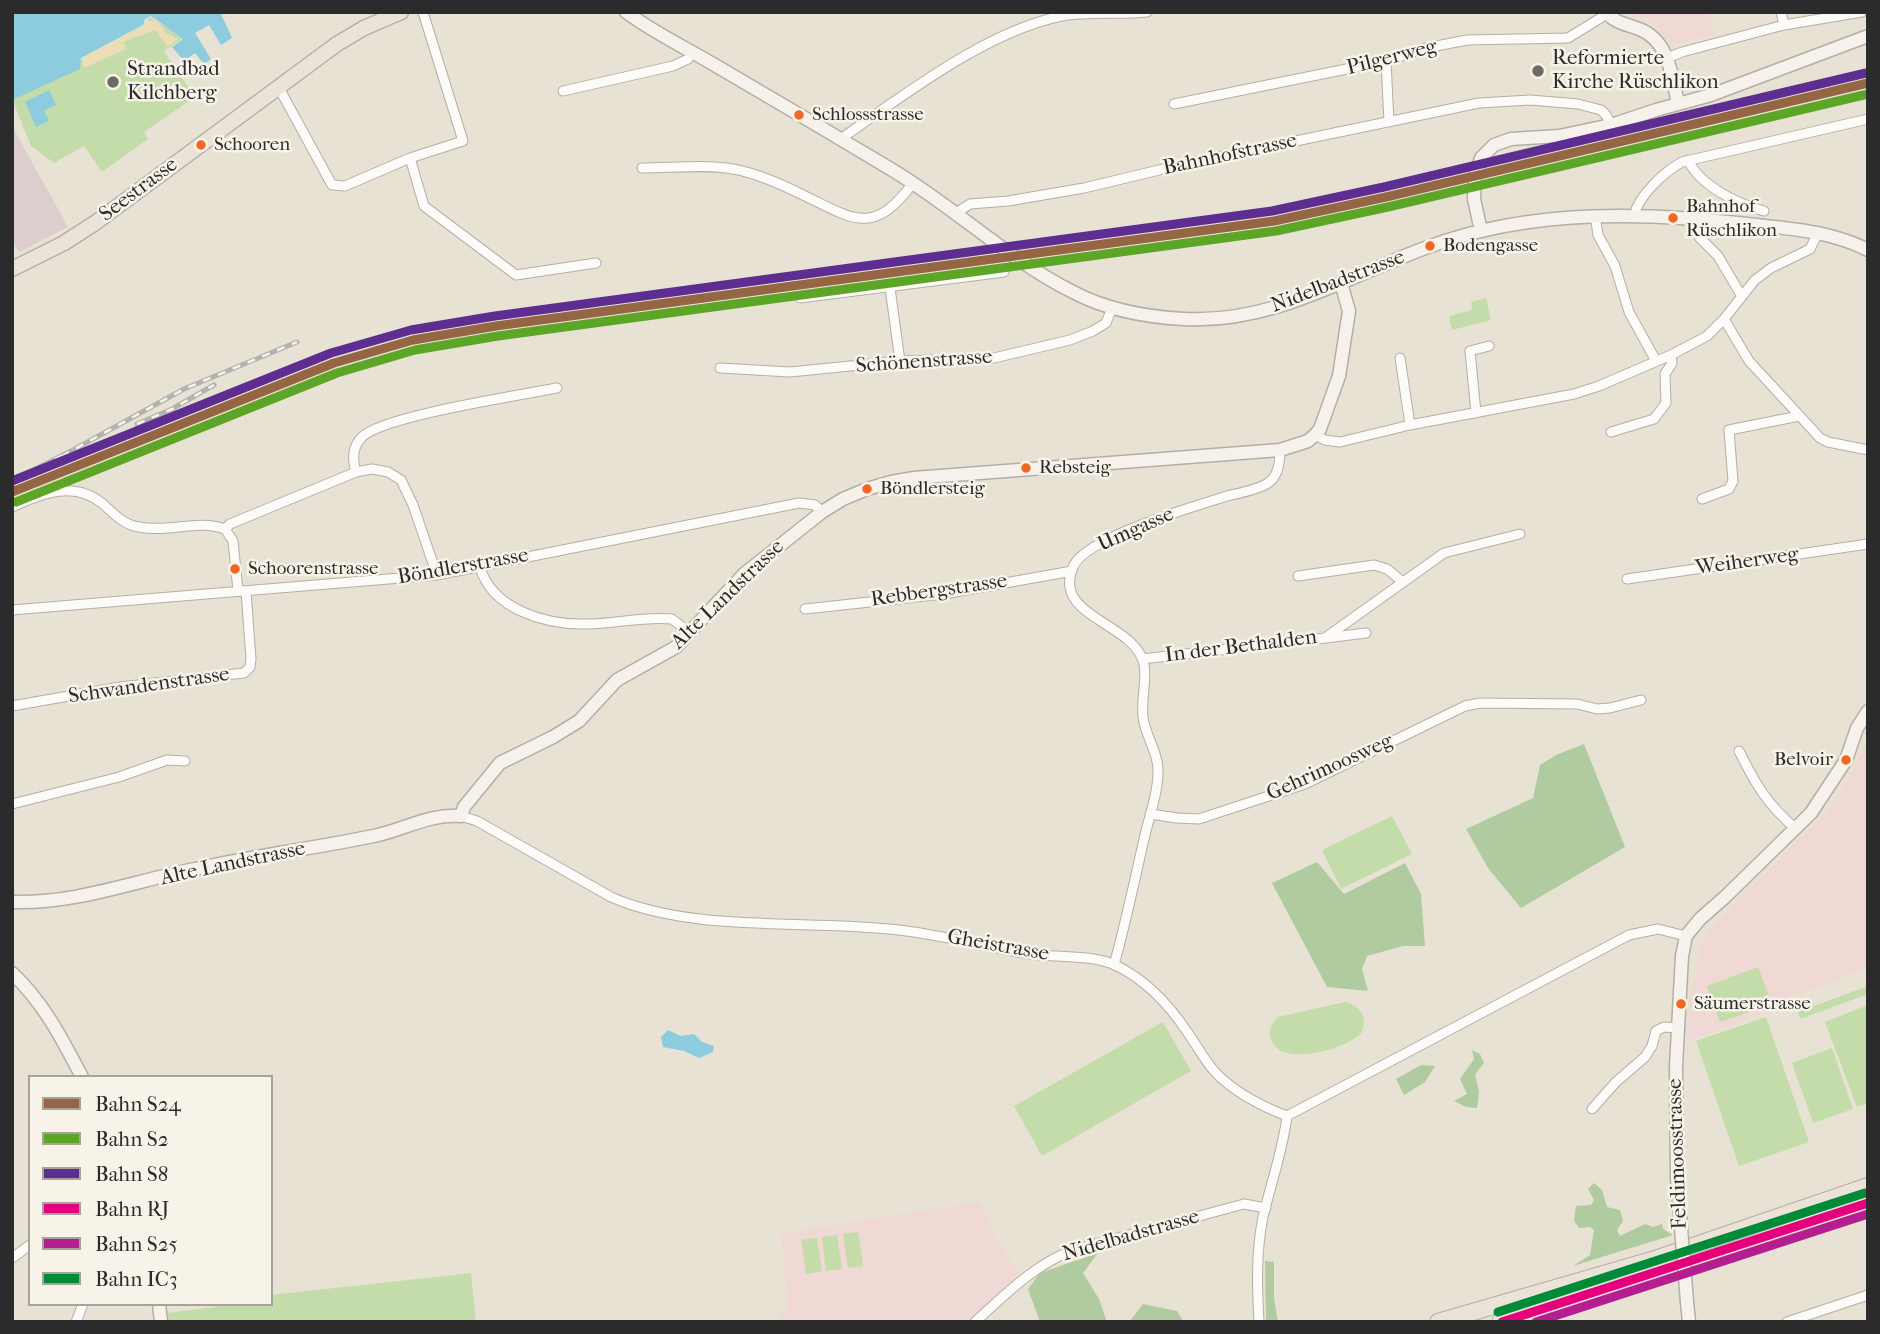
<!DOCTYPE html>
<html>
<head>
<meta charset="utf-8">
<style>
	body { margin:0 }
	#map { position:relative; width:1880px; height:1334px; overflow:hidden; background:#e8e2d4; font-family:"IM FELL French Canon",serif }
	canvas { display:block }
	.frame { position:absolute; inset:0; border:14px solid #2b2b2b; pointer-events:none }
	.legend { position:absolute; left:28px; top:1075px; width:245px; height:231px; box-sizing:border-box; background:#f7f3e8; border:2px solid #a5a39c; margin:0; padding:9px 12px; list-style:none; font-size:21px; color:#2b2b2b }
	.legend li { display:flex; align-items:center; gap:14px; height:35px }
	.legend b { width:35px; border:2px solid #a5a39c }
</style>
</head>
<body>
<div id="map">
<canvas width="1880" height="1334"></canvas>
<div class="frame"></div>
<ul class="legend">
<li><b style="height:9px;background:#946644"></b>Bahn S24</li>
<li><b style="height:9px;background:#5da526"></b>Bahn S2</li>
<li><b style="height:9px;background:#5e2d91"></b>Bahn S8</li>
<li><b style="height:9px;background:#e5007d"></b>Bahn RJ</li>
<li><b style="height:9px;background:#b41e8e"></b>Bahn S25</li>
<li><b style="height:9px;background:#008b39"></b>Bahn IC3</li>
</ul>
</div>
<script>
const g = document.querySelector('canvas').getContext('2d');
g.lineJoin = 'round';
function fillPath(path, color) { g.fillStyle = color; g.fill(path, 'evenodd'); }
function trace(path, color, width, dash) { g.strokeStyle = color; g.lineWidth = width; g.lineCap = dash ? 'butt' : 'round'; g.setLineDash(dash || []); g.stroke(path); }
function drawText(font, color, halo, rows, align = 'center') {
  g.font = font + ' "IM FELL French Canon",serif'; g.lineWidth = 5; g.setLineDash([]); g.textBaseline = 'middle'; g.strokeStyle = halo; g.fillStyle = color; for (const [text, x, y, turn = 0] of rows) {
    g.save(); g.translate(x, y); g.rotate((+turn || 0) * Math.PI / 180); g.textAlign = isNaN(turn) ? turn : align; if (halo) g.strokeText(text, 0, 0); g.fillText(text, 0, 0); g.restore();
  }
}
const built = new Path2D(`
	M1629,12H1709L1714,34L1675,45L1664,38L1652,23Z
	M1868,738V968L1778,1002L1775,1009L1687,1042L1690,992L1696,976L1698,951L1706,933L1831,807L1847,781Z
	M980,1202L997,1242L1020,1273L966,1322H776L788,1305L781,1233Z`);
const industrial = new Path2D(`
	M12,126L68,227L19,252L12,240Z`);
const green = new Path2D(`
	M150,17L183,38L164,51L195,97L144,132L148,139L102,172L84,146L54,163L31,146L12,99L144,25Z
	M1486,298L1491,320L1452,330L1449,316L1472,310L1471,302Z
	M1392,816L1412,854L1341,889L1322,850Z
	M1758,967L1772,1004L1720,1022L1707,986Z
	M1868,986V994L1800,1019L1798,1012Z
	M1345,1002C1361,1006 1367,1016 1362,1032C1348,1049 1284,1067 1272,1042C1267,1032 1271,1025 1278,1017Z
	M1868,1005V1103L1857,1107L1825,1022Z
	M1766,1017L1809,1142L1739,1166L1696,1041Z
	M1163,1022L1191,1071L1042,1156L1014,1106Z
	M1832,1048L1853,1109L1813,1123L1792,1063Z
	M858,1232L863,1266L848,1268L843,1234Z
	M837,1235L842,1269L826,1271L822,1237Z
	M817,1238L822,1271L806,1274L801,1240Z
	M471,1273L476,1322H168V1313L215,1307V1304H271V1295Z`);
const forest = new Path2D(`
	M1584,744L1625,847L1521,908L1488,868L1466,829L1533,798L1540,765L1556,755Z
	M1317,862L1344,894L1405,863L1421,894L1425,946H1403L1367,956L1362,969L1368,991L1327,987L1272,883Z
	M1472,1050L1480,1054L1484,1063L1475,1074L1479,1092L1477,1108L1466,1107L1454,1101L1467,1094L1460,1079L1474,1059Z
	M1421,1065L1435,1066L1425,1082L1404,1095L1396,1079Z
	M1594,1183L1602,1190L1607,1207L1620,1210L1623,1221L1617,1230L1620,1236L1645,1224L1653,1227L1662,1224L1663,1229L1673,1235L1573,1266L1590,1255L1594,1230L1590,1227L1579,1228L1574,1221L1576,1206L1591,1205L1594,1200L1588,1189Z
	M1098,1253L1083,1273L1099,1299L1107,1322H1040L1028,1289L1040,1273Z
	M1265,1261L1274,1262V1298L1278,1322H1266Z
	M1143,1304L1177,1311L1182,1319V1322H1129Z`);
const sand = new Path2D(`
	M155,20L163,27L166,33L178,39L168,47L155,30L123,42L126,49L86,67L82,66L83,57L145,25L146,21Z`);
const water = new Path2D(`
	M12,12H220L232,38L221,45L209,25L195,33L211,59L204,64L195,53L184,61L172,47L183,39L151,16L145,19L143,25L81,58L80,69L12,100Z
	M49,90L56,105L44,111L49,121L36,127L25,102Z
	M668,1030L681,1036L694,1034L702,1042L714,1046L713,1052L699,1058L684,1051L663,1047L661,1037Z`);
const street = new Path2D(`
	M1781,12L1784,25
	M1667,58L1682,52L1784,25L1862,12
	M1386,61L1389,122
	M279,88L332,185L345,186L410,158L463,141L423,12
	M563,91L673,66L688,59L693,52
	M1174,104L1386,61L1426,48L1467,40L1568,38L1607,14
	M839,140C903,96 986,31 1062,16C1090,11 1119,15 1147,12
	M410,158L424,206L516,275L596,263
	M1688,160C1700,186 1738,204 1764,211
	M642,168C671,168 704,164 733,169C757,173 781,184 803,195C853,219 873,237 913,183
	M956,213L970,204L1008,201L1084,188L1180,165L1479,103L1530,100L1578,104L1601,110L1606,115L1611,125
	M1595,216L1598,235L1615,266L1629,312L1656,361
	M1634,216C1638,196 1664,172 1682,162L1868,119
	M1698,220L1699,237L1718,256L1741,295
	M890,288L900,361
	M800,298L1004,272
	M1724,319L1749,361L1820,438L1828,442L1868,450
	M1400,358L1410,425
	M720,368L790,372L900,361L994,358L1070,340L1093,331L1106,323L1112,308
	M1476,413L1470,351L1489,346
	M1611,432L1654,419L1666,403L1665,374L1672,363L1671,355
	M1315,435L1325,440L1340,442L1410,425L1574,394L1599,386L1671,355L1707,336L1724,319L1755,280L1771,268L1810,249L1818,233
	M356,472C352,459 352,447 362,437C382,416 522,395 557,388
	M1702,499L1729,489L1733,481L1729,430L1799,416
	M12,507C42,493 75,480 103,504C114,514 124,525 139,527C168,533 197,519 225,529L233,541L238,591
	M225,529L230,524L356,472L372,469L388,472L401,480L413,505L437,575
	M480,567C492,610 547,625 586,624C615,624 644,616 672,619L690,633
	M1298,576L1374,565L1387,569L1403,582
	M1627,579L1868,544
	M805,609L944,594L1072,571
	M12,610L437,575L799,503L815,505L822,512
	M1326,638L1366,633
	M1142,659L1325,638L1444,553L1520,534
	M12,706L120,687L244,673L250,667L251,659L246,591
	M1739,751C1756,785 1767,804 1796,829
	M12,804L119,777L167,760L185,761
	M1150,814L1177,818L1199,819L1305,784L1465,706L1480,703L1577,704L1597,709L1610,708L1641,700
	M461,816L477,821L611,897C690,932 802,920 889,929C937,933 983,947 1030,954C1057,958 1090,954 1115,965C1145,979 1170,1006 1188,1033C1197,1046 1205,1061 1215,1072C1235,1093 1261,1106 1287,1116
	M1114,965C1126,922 1135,878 1145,835C1150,814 1159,789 1158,768C1157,750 1145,735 1143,717C1141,699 1147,681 1144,664C1135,622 1049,617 1074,565C1088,537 1196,506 1227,496C1240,493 1257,490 1268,483C1279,476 1280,461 1280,450
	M1592,1109L1616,1082L1645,1057L1652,1046L1656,1031L1664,1027L1679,1028
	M1287,1116L1629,935L1658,929L1686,936
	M12,1258L30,1245
	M76,1322L83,1304
	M975,1322C1006,1294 1034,1265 1073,1250L1244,1204L1266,1208
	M1259,1322C1257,1287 1256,1251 1263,1217C1271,1183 1283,1150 1287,1116
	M1787,1322L1868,1295`);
const secondary = new Path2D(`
	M626,12C653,32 684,47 713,64C773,99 834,135 894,171C955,208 1009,260 1073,292C1107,310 1146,317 1184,319C1273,324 1348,276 1428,247C1532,208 1648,212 1756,225C1795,229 1833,232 1868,250
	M1606,12C1615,23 1626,24 1639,29C1669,40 1672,76 1678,104
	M1481,231L1474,199L1475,177L1481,158L1494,145L1511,139L1559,136L1611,125L1656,110L1711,95L1868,36
	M12,902C76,904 134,881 195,869C254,856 314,848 374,836C403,830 431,813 461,816L464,807L500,763L553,737L579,721L617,680L676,647L744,574L822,512L843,499L867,489L891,482L914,478L1280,450L1308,441L1315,435L1320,429L1339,376L1349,311L1341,283
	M12,973C44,1003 62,1039 82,1077
	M1677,1178L1676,1066L1682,956L1686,936L1700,919L1725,897L1811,813L1846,760L1857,728L1868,711
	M1687,1302L1689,1322
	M159,1304L161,1322`);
const primary = new Path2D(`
	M12,269L64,243L95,223L337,44L364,28L401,12`);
const highway = new Path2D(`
	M1438,1322L1652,1260L1868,1186
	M1500,1322L1689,1265L1868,1204`);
const rail = new Path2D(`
	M137,424L172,409L214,385
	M62,456L184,389L297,342
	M12,481L69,452`);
const secondaryBridge = new Path2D(`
	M1677,1178L1687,1302`);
const rail1 = new Path2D(`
	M12,492L334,363L413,340L496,326L1274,221L1386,197L1868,83`);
const rail2 = new Path2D(`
	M16,502L337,373L415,350L498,336L1276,231L1388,207L1868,94`);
const rail3 = new Path2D(`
	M12,481L331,353L411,330L495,316L1272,211L1384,187L1866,73`);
const rail4 = new Path2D(`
	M1502,1322L1868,1203`);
const rail5 = new Path2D(`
	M1536,1322L1868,1214`);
const rail6 = new Path2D(`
	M1498,1312L1865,1193`);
const markers = [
	[1538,71,7,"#6d6b66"],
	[113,82,7,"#6d6b66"],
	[799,115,6,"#f26522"],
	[201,145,6,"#f26522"],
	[1673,218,6,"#f26522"],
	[1430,246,6,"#f26522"],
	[1026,468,6,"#f26522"],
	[867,489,6,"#f26522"],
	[235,569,6,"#f26522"],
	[1846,760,6,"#f26522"],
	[1681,1004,6,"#f26522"]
];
const busNames = [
	["Schlossstrasse",812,115],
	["Schooren",214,145],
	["Bahnhof",1686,207],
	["Rüschlikon",1686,231],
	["Bodengasse",1443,246],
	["Rebsteig",1039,468],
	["Böndlersteig",880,489],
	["Schoorenstrasse",248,569],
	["Belvoir",1833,760,"right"],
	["Säumerstrasse",1694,1004]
];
const streetNames = [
	["Pilgerweg",1392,58,-14],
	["Bahnhofstrasse",1230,155,-12],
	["Seestrasse",139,190,-37],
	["Nidelbadstrasse",1338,282,-21],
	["Schönenstrasse",924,362,-4],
	["Umgasse",1136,530,-24],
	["Weiherweg",1747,562,-8],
	["Böndlerstrasse",463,567,-10],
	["Rebbergstrasse",939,591,-8],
	["Alte Landstrasse",728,595,-44],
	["In der Bethalden",1241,647,-7],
	["Schwandenstrasse",149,686,-8],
	["Gehrimoosweg",1330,768,-24],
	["Alte Landstrasse",233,864,-12],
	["Gheistrasse",998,946,10],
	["Feldimoosstrasse",1678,1154,-92],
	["Nidelbadstrasse",1131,1236,-16]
];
const poiNames = [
	["Reformierte",1552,59],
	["Kirche Rüschlikon",1552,83],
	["Strandbad",127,70],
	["Kilchberg",127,94]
];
fillPath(built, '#f0d8d4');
fillPath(industrial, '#dccecd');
fillPath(green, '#c3dca9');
fillPath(forest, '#b0cb9f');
fillPath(sand, '#ebdeb6');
fillPath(water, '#8cccde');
trace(street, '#b3afa7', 11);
trace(secondary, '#b3afa7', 15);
trace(primary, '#b3afa7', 17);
trace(highway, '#b3afa7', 18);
trace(street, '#fcfbf9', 9);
trace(secondary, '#f6f1eb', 12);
trace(primary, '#ebe3d8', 14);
trace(highway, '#ebe3d8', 16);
trace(rail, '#b3b2b0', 5);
trace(rail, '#f7f3e8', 2.5, [8]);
trace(secondaryBridge, '#b3afa7', 15, []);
trace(secondaryBridge, '#f6f1eb', 12);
trace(rail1, '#946644', 9);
trace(rail2, '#5da526', 9);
trace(rail3, '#5e2d91', 9);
trace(rail4, '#e5007d', 9);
trace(rail5, '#b41e8e', 9);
trace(rail6, '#008b39', 9);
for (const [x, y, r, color] of markers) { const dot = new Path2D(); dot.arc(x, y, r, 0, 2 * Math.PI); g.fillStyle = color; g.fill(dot); trace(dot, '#f7f3e8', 2.5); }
drawText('19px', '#2b2b2b', '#f7f3e8', busNames, 'left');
drawText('21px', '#2b2b2b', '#f7f3e8', streetNames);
drawText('21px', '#2b2b2b', '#f7f3e8', poiNames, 'left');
</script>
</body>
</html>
